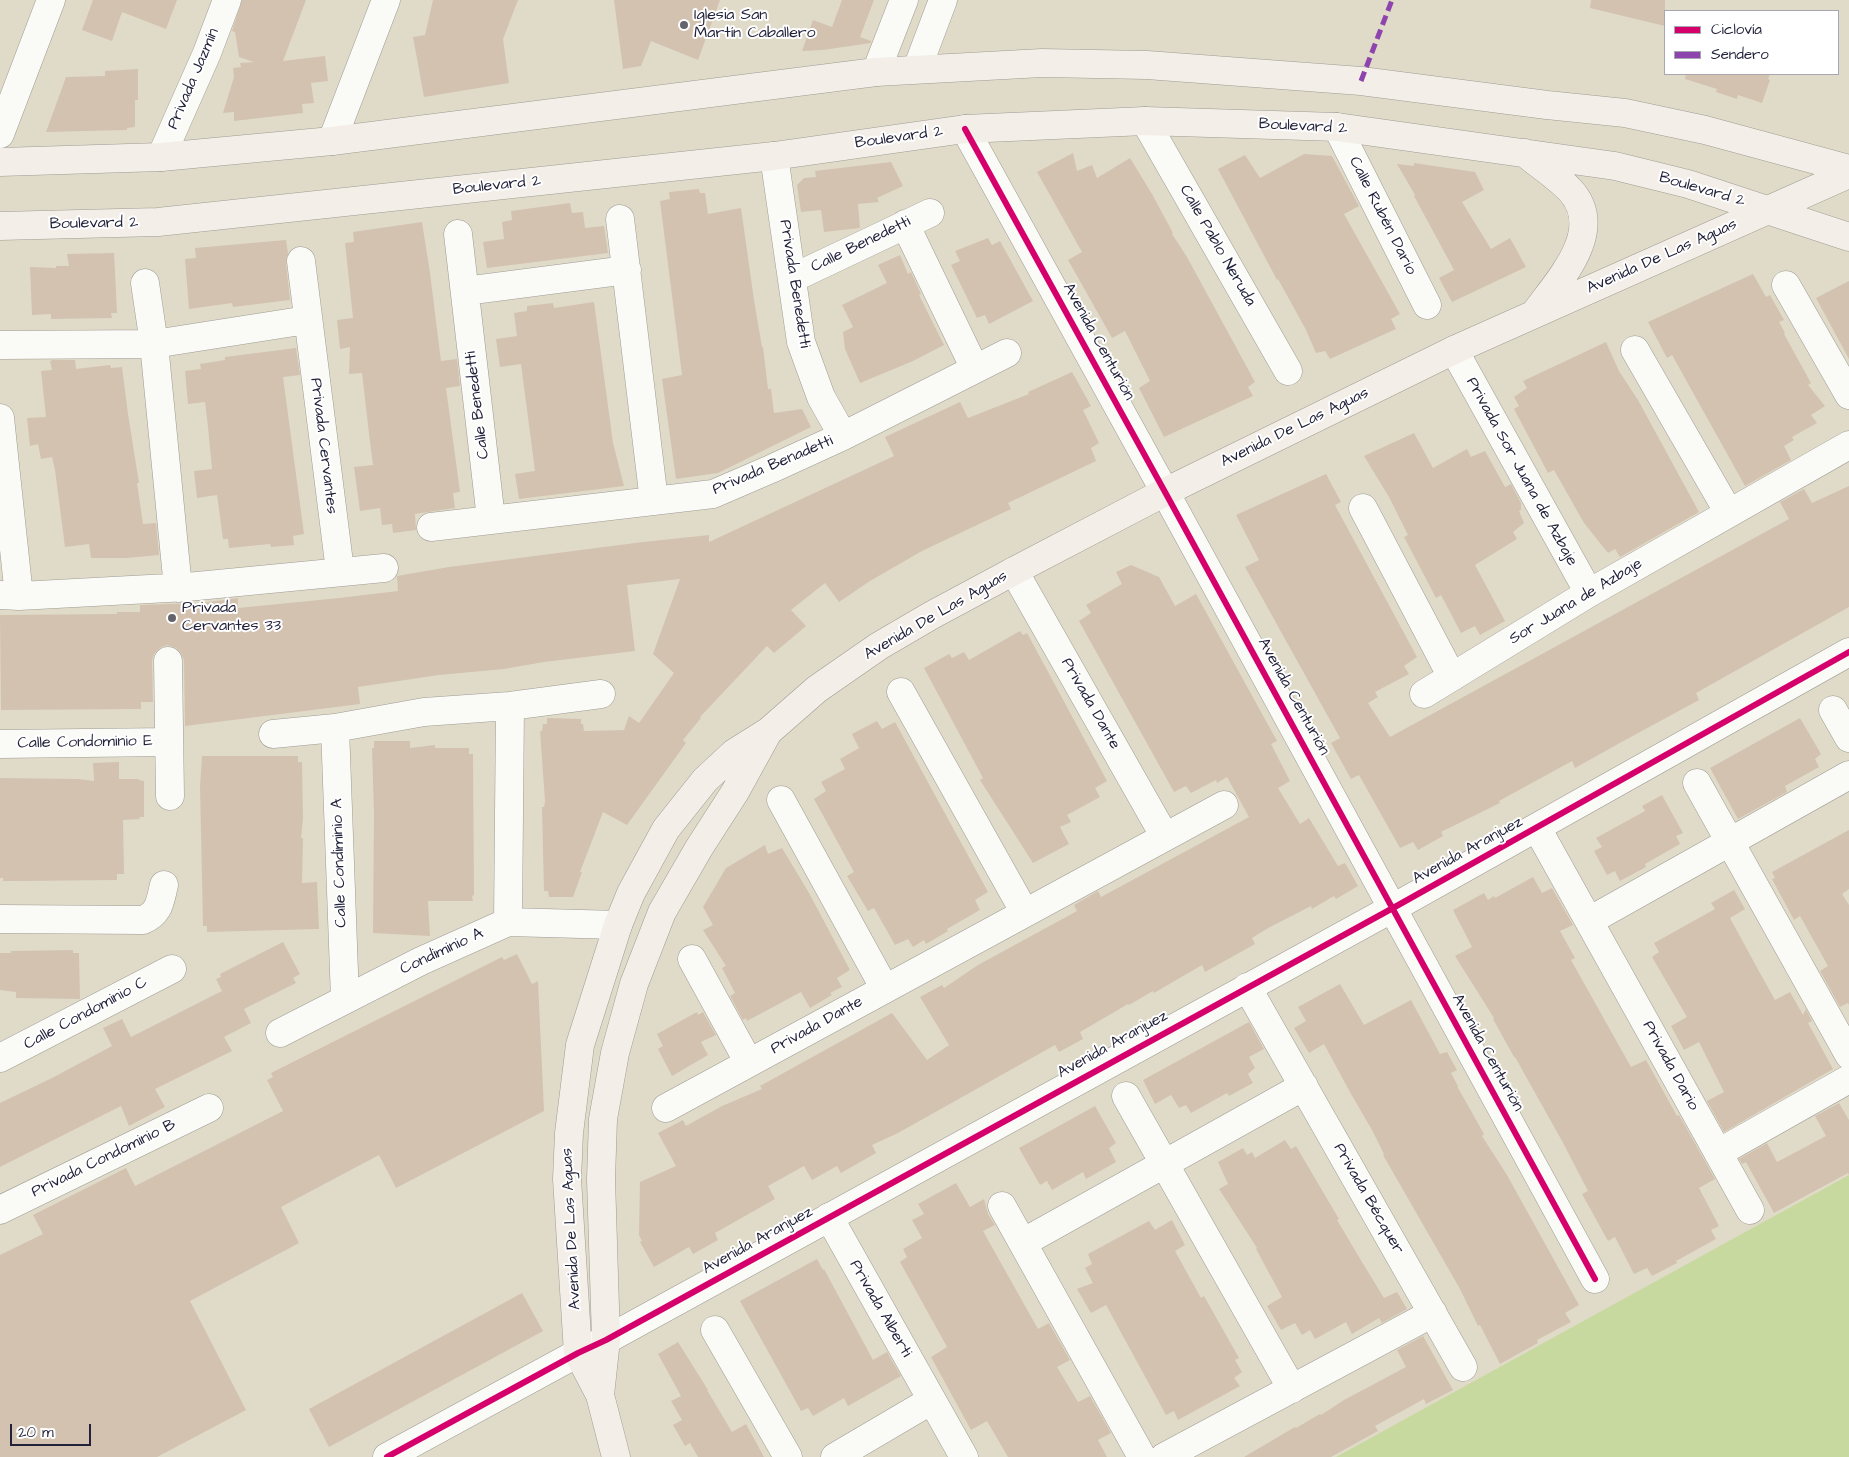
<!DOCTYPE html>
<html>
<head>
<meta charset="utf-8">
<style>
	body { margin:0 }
	#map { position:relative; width:1849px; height:1457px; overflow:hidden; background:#e0dbc8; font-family:"Architects Daughter",sans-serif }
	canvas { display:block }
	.legend { position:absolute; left:1664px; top:10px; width:175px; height:65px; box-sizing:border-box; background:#fff; border:1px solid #a7a7b1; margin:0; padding:6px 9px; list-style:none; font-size:15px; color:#22223b }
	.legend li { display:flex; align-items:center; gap:10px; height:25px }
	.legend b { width:25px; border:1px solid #a7a7b1 }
	.scale { position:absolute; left:10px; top:1424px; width:81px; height:22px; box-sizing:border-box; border:2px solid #22223b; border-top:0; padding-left:6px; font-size:15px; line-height:18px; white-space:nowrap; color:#22223b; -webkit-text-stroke:4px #fff; paint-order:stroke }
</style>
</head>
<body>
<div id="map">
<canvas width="1849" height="1457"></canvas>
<ul class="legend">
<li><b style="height:6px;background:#d6006c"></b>Ciclovía</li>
<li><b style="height:6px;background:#8e44ad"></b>Sendero</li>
</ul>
<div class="scale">20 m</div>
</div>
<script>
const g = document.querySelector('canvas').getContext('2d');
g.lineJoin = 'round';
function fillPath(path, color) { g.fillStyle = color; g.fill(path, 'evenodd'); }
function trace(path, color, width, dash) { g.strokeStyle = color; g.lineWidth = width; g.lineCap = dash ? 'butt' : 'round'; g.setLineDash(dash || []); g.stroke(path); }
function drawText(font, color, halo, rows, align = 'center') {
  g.font = font + ' "Architects Daughter",sans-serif'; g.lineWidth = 4; g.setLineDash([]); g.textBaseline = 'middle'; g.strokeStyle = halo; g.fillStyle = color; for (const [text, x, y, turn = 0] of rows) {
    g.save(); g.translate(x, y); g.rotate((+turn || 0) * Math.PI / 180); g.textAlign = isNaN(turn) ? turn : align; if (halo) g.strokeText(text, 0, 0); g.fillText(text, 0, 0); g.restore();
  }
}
const green = new Path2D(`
	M1849,1175V1457H1336Z`);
const building = new Path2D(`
	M93,0H177L166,29L122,12L112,41L82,30Z
	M242,0H306L283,61L325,56L328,81L311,83L314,103L302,104L303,113L234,121V112L223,113L234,77L233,68L241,67L240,63L254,62L239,57L235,32L232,31Z
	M433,0H518L503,39L509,83L424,97L413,37L425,35Z
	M614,0H720L698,60L651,41L641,66L623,69Z
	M842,0H874L860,37L871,41V43L823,50L802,51L813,20L832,27Z
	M1591,0H1665V26L1590,8Z
	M138,69V100H135V127L127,128V130L46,132L66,77L105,76V71Z
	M1686,74H1770L1768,79L1770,80L1762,103L1738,95L1737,99L1716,92L1717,89L1685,79Z
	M1073,153L1077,171L1092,165L1097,178L1130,158L1152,194L1173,233L1172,234L1187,257L1255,382L1248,387L1253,396L1164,437L1139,388L1150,381L1125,331L1112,338L1068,260L1082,252L1037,172Z
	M1304,154L1332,156L1359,206L1344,214L1400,314L1391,319L1396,329L1330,359L1325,351L1316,353L1306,330L1278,279L1277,280L1218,169L1245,155L1260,178Z
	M891,162L903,186L877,198L879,202L858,204L860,228L824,232L821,210L801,212L797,185L804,178L816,177L815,171Z
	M1414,163L1475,172L1484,190L1462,202L1491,249L1510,238L1526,267L1452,302L1439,278L1454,270L1414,196L1415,195L1397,164L1414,166Z
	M699,189L700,193H705L708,214L741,208L754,300L762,347H763L768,389H771L774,413L802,409L811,427L718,473L676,479L662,379L682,375L660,201L670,199L669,192Z
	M570,203L572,213L583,212L585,228L604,226L608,253L487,268L483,242L504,239L502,222L512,220L511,211Z
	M422,222L430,273L441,361L457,359L460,386L446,388L460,492L453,493L455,508L415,514L416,530L393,533L392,524L382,525L380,508L360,511L354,467L373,465L370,442L362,373L349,374L350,347L340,349L337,320L353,318L345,243L354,242L353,232Z
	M988,238L992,245L1000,241L1033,301L989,324L985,315L977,318L951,265L960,261L955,251Z
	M286,240L288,253L286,263L290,300L233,307L232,303L189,309L185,259L196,258L195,248Z
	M114,253L117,313H111L112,318L51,319V314L32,315L30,267L56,268V266H69L67,254Z
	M900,255L908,274L911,272L921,294L919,295L944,345L913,361L860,383L845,349L843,332L853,327L842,305L887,283L878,265Z
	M1753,274L1766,297L1770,295L1784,320L1779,322L1785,333L1784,334L1811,383L1808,385L1825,406L1811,415L1817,423L1792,437L1794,440L1784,446L1791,460L1745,486L1672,355L1667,358L1648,322Z
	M1849,281V359L1816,298Z
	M594,302L613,443L624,486L519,499L515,474L535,471L524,387L521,364L500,367L496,339L517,336L514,313L527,311V306L553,303L554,308Z
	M1606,342L1619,371L1638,400L1699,512L1620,557L1615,549L1608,553L1584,523L1554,470L1548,473L1514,409L1519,406L1514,397L1527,388L1523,381Z
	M296,348L300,375L283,377L304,534L293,536L294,545L271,547L270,544L229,548L228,539H223L217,495L197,498L194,471L212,469L208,427L205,402L188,404L185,371L201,369L200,364L225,360V357Z
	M53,360H75L76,369L110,365L111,368L122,367L128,414L139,483H137L143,524L156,523L159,555L127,558H91L89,544L65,547L55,470L52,457L41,459L38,444L30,446L27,418L46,417L41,371L52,370L50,361Z
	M1072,372L1091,406L1083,410L1099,443L1091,448L1096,461L1008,503L1011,509L922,551L870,581L839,602L825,583L791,610L806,626L774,653L767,646L700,717L701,718L683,740L686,743L627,825L603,812L580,872H582L573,897H549L548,891H544L542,807H544L545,801L540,731H542L543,724H547V718L581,719V724H583L584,731L624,730L629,716L639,723L674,673L653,654L680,579L627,585L635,651L544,662L504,669L439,675L358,687L360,704L185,726L184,660L181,653L176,648L167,645L160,648L154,654L152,661L153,702H141V709L1,710L0,615L117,614V612H140V605L202,603L238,598V608L339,598L398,591L397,576L449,567L643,542L709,535V542L894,456L885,437L960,402L968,418L1029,394L1028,392Z
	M1414,433L1433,468L1467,449L1471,457L1485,451L1505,487L1511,484L1521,503V510L1519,511L1524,523L1513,532L1517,539L1475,565L1505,621L1480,635L1475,626L1461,633L1441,595L1436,598L1404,537L1408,535L1389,497L1364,456Z
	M1326,474L1341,502L1335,505L1417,657L1404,666L1409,674L1375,692L1378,697L1368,703L1390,737L1789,519L1780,502L1804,489L1812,503L1849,486V607L1696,693L1699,700L1618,744L1575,768L1572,761L1499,801L1500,803L1441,832L1443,836L1418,850L1413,842L1400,848L1359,775L1351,779L1331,743L1340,738L1245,567L1259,560L1236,515Z
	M1131,565L1159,577L1175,606L1196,594L1277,741L1271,744L1290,781L1278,788L1300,824L1309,818L1338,866L1345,863L1358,886L1336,899L1334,896L1312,909L1311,906L1270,927L1252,938L1255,944L1205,972L1202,965L1154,993L1153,991L1129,1005L1128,1004L1080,1032L1083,1039L1059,1052L1055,1045L898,1133L872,1145L876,1153L841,1173L837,1166L812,1180L804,1166L768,1186L775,1199L715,1233L718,1240L693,1254L689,1247L654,1267L640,1242L642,1241L639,1235L640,1182L676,1166L658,1133L683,1120L686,1126L722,1106L762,1089L760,1086L892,1013L927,1060L949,1045L920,997L942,985L944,988L978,965L1077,911L1074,905L1098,891L1101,897L1249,817L1227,777L1217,783L1216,780L1191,793L1186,786L1174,792L1079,621L1091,613L1086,605L1122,584L1116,572Z
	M1020,631L1023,635L1027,633L1107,781L1095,788L1100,797L1067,815L1071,822L1060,827L1069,844L1033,863L980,780L983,778L924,668L949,654L952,658L964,652L969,660Z
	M1800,718L1821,754L1815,759L1819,767L1785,786L1787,792L1738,819L1710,768Z
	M877,721L882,729L895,722L988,892L975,900L980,910L947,929L948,931L926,944L924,940L913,947L908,939L895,945L874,908L868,911L847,876L854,872L814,799L826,791L821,782L845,769L840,759L859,748L852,734Z
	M374,741H410V748L435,745V748H469V754H473L474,895L472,896L473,901H428L430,936L373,933L374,813L372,748H374Z
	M202,756H298V762H302L303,818L301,838H303L302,883L317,882L319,929L207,932V926H203L200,786Z
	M119,762V779H139V780L144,781V817H139L140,819L123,820L124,874H117V880L20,881H3V878H0V778L78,779L94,781L93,763Z
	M1662,795L1683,833L1676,836L1680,844L1645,864L1646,867L1620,881L1615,871L1607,875L1594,851L1602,847L1596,838L1645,811L1642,806Z
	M1849,830V889L1842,894L1849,905V1005L1848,1003L1840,1007L1820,971L1828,966L1800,916L1794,920L1772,879L1775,878L1772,872Z
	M765,845L768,854L782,848L809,893L850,970L837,978L842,987L830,993L832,995L810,1008L801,992L747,1021L746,1018L743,1020L730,996L735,993L722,968L726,966L703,930L713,925L703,907L726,868Z
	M1533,877L1542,893L1552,888L1573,925L1560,931L1575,958L1571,960L1631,1067L1646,1060L1677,1116L1679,1115L1715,1179L1699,1188L1719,1226L1711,1230L1716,1239L1676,1261L1677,1263L1652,1276L1647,1268L1634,1274L1615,1237L1608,1241L1582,1194L1588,1191L1562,1141L1515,1057H1514L1493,1019L1494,1018L1455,956L1472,947L1453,910L1484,893L1488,900L1494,896L1495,898Z
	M1734,890L1745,909L1730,918L1755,964L1775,1000L1790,992L1803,1015L1806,1009L1812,1021L1808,1023L1833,1069L1724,1132L1707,1101L1724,1092L1699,1042L1684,1050L1671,1026L1687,1017L1652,957L1659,952L1654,943L1715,909L1711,903Z
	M283,942L300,974L293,978L296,983L244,1009L251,1023L224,1037L232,1051L155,1089L165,1107L129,1126L121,1106L0,1167V1103L52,1078L112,1046L103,1028L122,1019L131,1037L222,991L216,979L221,977L220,974Z
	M73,950V953H79L80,999L16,998V992L0,990V953H11V951Z
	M517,954L532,984L538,981L544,1111L396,1188L379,1155L281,1207L299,1243L190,1301L246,1410L157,1457H0V1255L43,1234L33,1215L126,1168L135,1186L283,1111L267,1080L273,1077L271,1073L502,957L504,960Z
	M1340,984L1364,1025L1411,1000L1440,1054L1447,1052L1457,1070L1451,1073L1458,1086H1457L1484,1134L1482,1136L1507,1175L1579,1305L1565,1313L1571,1322L1537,1340L1538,1343L1500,1364L1480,1325L1478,1326L1460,1289L1383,1155L1384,1154L1372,1130L1351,1094L1324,1044L1309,1053L1294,1028L1306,1021L1298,1007Z
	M697,1012L698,1015L703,1012L716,1035L701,1042L708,1055L672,1076L658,1049L663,1046L657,1034Z
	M1249,1022L1264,1049L1249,1057L1255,1068L1248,1074L1253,1083L1229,1096L1227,1093L1191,1113L1186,1105L1179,1108L1171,1095L1155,1104L1143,1080Z
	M1839,1103L1849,1120V1175L1848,1173L1774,1213L1746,1162L1742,1164L1739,1159L1767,1143L1777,1162L1826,1136L1815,1116Z
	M1095,1106L1116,1143L1109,1148L1116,1162L1086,1179L1083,1172L1052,1190L1047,1181L1040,1185L1019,1148Z
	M1285,1140L1291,1149L1296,1146L1339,1219L1337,1220L1362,1262L1384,1298L1397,1292L1407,1309L1382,1323L1379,1318L1352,1334L1346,1322L1315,1339L1310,1330L1302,1335L1295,1323L1281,1330L1267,1306L1282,1297L1256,1249L1257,1248L1219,1189L1228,1184L1218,1162L1243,1148L1247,1155L1252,1152L1255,1158Z
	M956,1183L970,1207L984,1199L988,1214L995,1225L983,1231L1038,1329L1049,1323L1070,1360L1057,1367L1078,1402L1090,1396L1111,1433L1098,1440L1107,1457H1008L987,1421L971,1430L931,1357L947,1347L900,1262L907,1257L903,1249L922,1238L912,1220L924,1214L918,1204Z
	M1172,1220L1185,1245L1175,1251L1201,1298L1204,1296L1239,1358L1235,1360L1242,1372L1234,1378L1240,1386L1178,1420L1174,1411L1166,1415L1106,1305L1091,1313L1077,1289L1093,1283L1085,1268L1092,1264L1088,1254L1149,1221L1155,1230Z
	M817,1259L823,1270L824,1269L873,1360L887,1352L901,1376L848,1406L844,1398L813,1416L808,1408L801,1411L740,1301Z
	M522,1293L543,1331L329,1447L309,1409Z
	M1423,1336L1453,1390L1426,1404L1424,1399L1375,1426L1378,1431L1331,1457H1244L1295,1427L1296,1428L1320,1414L1321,1415L1344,1400L1406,1367L1397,1350Z
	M678,1342L708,1390H707L732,1432L746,1424L764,1457H698L690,1443L685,1446L673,1425L682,1420L671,1401L681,1396L658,1354Z`);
const minor = new Path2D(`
	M1145,121L1288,371
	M1337,127L1427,305
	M965,129L1165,492L1595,1279
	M0,134L51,0
	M332,141L386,0
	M774,156L801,342L821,397L843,436
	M161,157L207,53L227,0
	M620,219L654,501
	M905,224L975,369
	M458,234L491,519
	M301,261L340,571
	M793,278L930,213
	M145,283L154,344L178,588
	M1786,285L1849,395
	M465,291L627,270
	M0,345L154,344L307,320
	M1454,350L1589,593
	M1635,350L1729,513
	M0,418L19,596
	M1363,508L1452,677
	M431,527L713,494L771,469L843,436L1007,353
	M1014,571L1165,837
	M0,595L19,596L187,587L384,568
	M168,661L170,796
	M901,692L1025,913
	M1424,694L1589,593L1849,445
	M1833,710L1849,738
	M335,728L345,999
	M273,734L335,728L424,712L510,706L601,694
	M0,744L169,742
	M1697,783L1849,1055
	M781,800L885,989
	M1537,828L1750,1210
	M0,919L143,920C160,913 160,901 164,885
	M1589,921L1849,775
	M508,922L510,706
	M692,959L749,1063
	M1247,987L1463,1367
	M280,1033L421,961L508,922L618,925
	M0,1058L172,969
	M1126,1096L1292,1389
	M666,1108L1224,805
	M1718,1153L1849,1079
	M1002,1206L1142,1457
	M0,1210L209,1108
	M829,1217L964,1457
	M1024,1242L1304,1086
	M715,1330L788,1457
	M835,1457L932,1400
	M1164,1457L1433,1313`);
const tertiary = new Path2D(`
	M917,69L943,0
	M876,72L904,0
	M387,1457L578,1353L606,1340L1393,908L1849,652`);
const secondary = new Path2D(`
	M1525,153C1539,165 1557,176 1570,190C1607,230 1559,280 1535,313
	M0,162L161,157L332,141L876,72L1042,63L1147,65L1361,81L1547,105L1625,113L1705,130L1849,169
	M0,226L158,222L774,156L965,129L1145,121L1337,127L1615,166L1688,184L1849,237
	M600,1395L606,1340L601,1179L603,1119L615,1053L634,984L662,912L699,848L735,792L768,732
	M616,1457L600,1395L578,1353L567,1179L569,1133L580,1045L618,925L631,893L666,829L705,780L734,753L769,731L817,689L879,646L932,615L1014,571L1165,492L1454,350L1849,174`);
const quiet = new Path2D(`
	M1361,81L1392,0`);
const cycleway = new Path2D(`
	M965,129L1165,492L1595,1279
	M387,1457L578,1353L606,1340L1393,908L1849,652`);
const markers = [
	[684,25,5,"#64636c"],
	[172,618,5,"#64636c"]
];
const poiNames = [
	["Iglesia San",694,16],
	["Martín Caballero",694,34],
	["Privada",182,609],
	["Cervantes 33",182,627]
];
const streetNames = [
	["Privada Jazmín",194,79,-67],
	["Boulevard 2",1303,127,3],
	["Boulevard 2",899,138,-8],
	["Boulevard 2",497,186,-6],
	["Boulevard 2",1702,190,16],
	["Calle Rubén Darío",1382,216,63],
	["Boulevard 2",94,224,-1],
	["Calle Benedetti",861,245,-26],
	["Calle Pablo Neruda",1217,246,60],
	["Avenida De Las Aguas",1662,257,-24],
	["Privada Benedetti",794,284,81],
	["Avenida Centurión",1098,342,61],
	["Calle Benedetti",478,405,-97],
	["Avenida De Las Aguas",1295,428,-26],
	["Privada Cervantes",323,446,83],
	["Privada Benadetti",773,466,-23],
	["Privada Sor Juana de Azbaje",1521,472,61],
	["Sor Juana de Azbaje",1576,602,-31],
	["Avenida De Las Aguas",936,616,-30],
	["Avenida Centurión",1293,697,61],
	["Privada Dante",1090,704,60],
	["Calle Condominio E",85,743,-1],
	["Avenida Aranjuez",1468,851,-29],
	["Calle Condiminio A",340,863,-92],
	["Condiminio A",442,952,-25],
	["Calle Condominio C",86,1014,-28],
	["Privada Dante",817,1026,-29],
	["Avenida Aranjuez",1113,1045,-29],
	["Avenida Centurión",1487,1053,61],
	["Privada Dario",1670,1066,61],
	["Privada Condominio B",104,1159,-26],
	["Privada Bécquer",1368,1199,60],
	["Avenida De Las Aguas",572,1229,-93],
	["Avenida Aranjuez",758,1241,-29],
	["Privada Alberti",880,1309,60]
];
fillPath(green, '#c8d9a0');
fillPath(building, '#d3c2b0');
trace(minor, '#9d9b93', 29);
trace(tertiary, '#9d9b93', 29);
trace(secondary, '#9d9b93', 29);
trace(minor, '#fafaf7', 28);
trace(tertiary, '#fafaf7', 28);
trace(secondary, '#f3efe8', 28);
trace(quiet, '#8e44ad', 5, [10, 5]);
trace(cycleway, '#d6006c', 6);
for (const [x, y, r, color] of markers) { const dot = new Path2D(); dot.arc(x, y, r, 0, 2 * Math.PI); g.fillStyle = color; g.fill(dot); trace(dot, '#fff', 2); }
drawText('16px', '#22223b', '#fff', poiNames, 'left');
drawText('16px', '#22223b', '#fff', streetNames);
</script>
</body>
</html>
